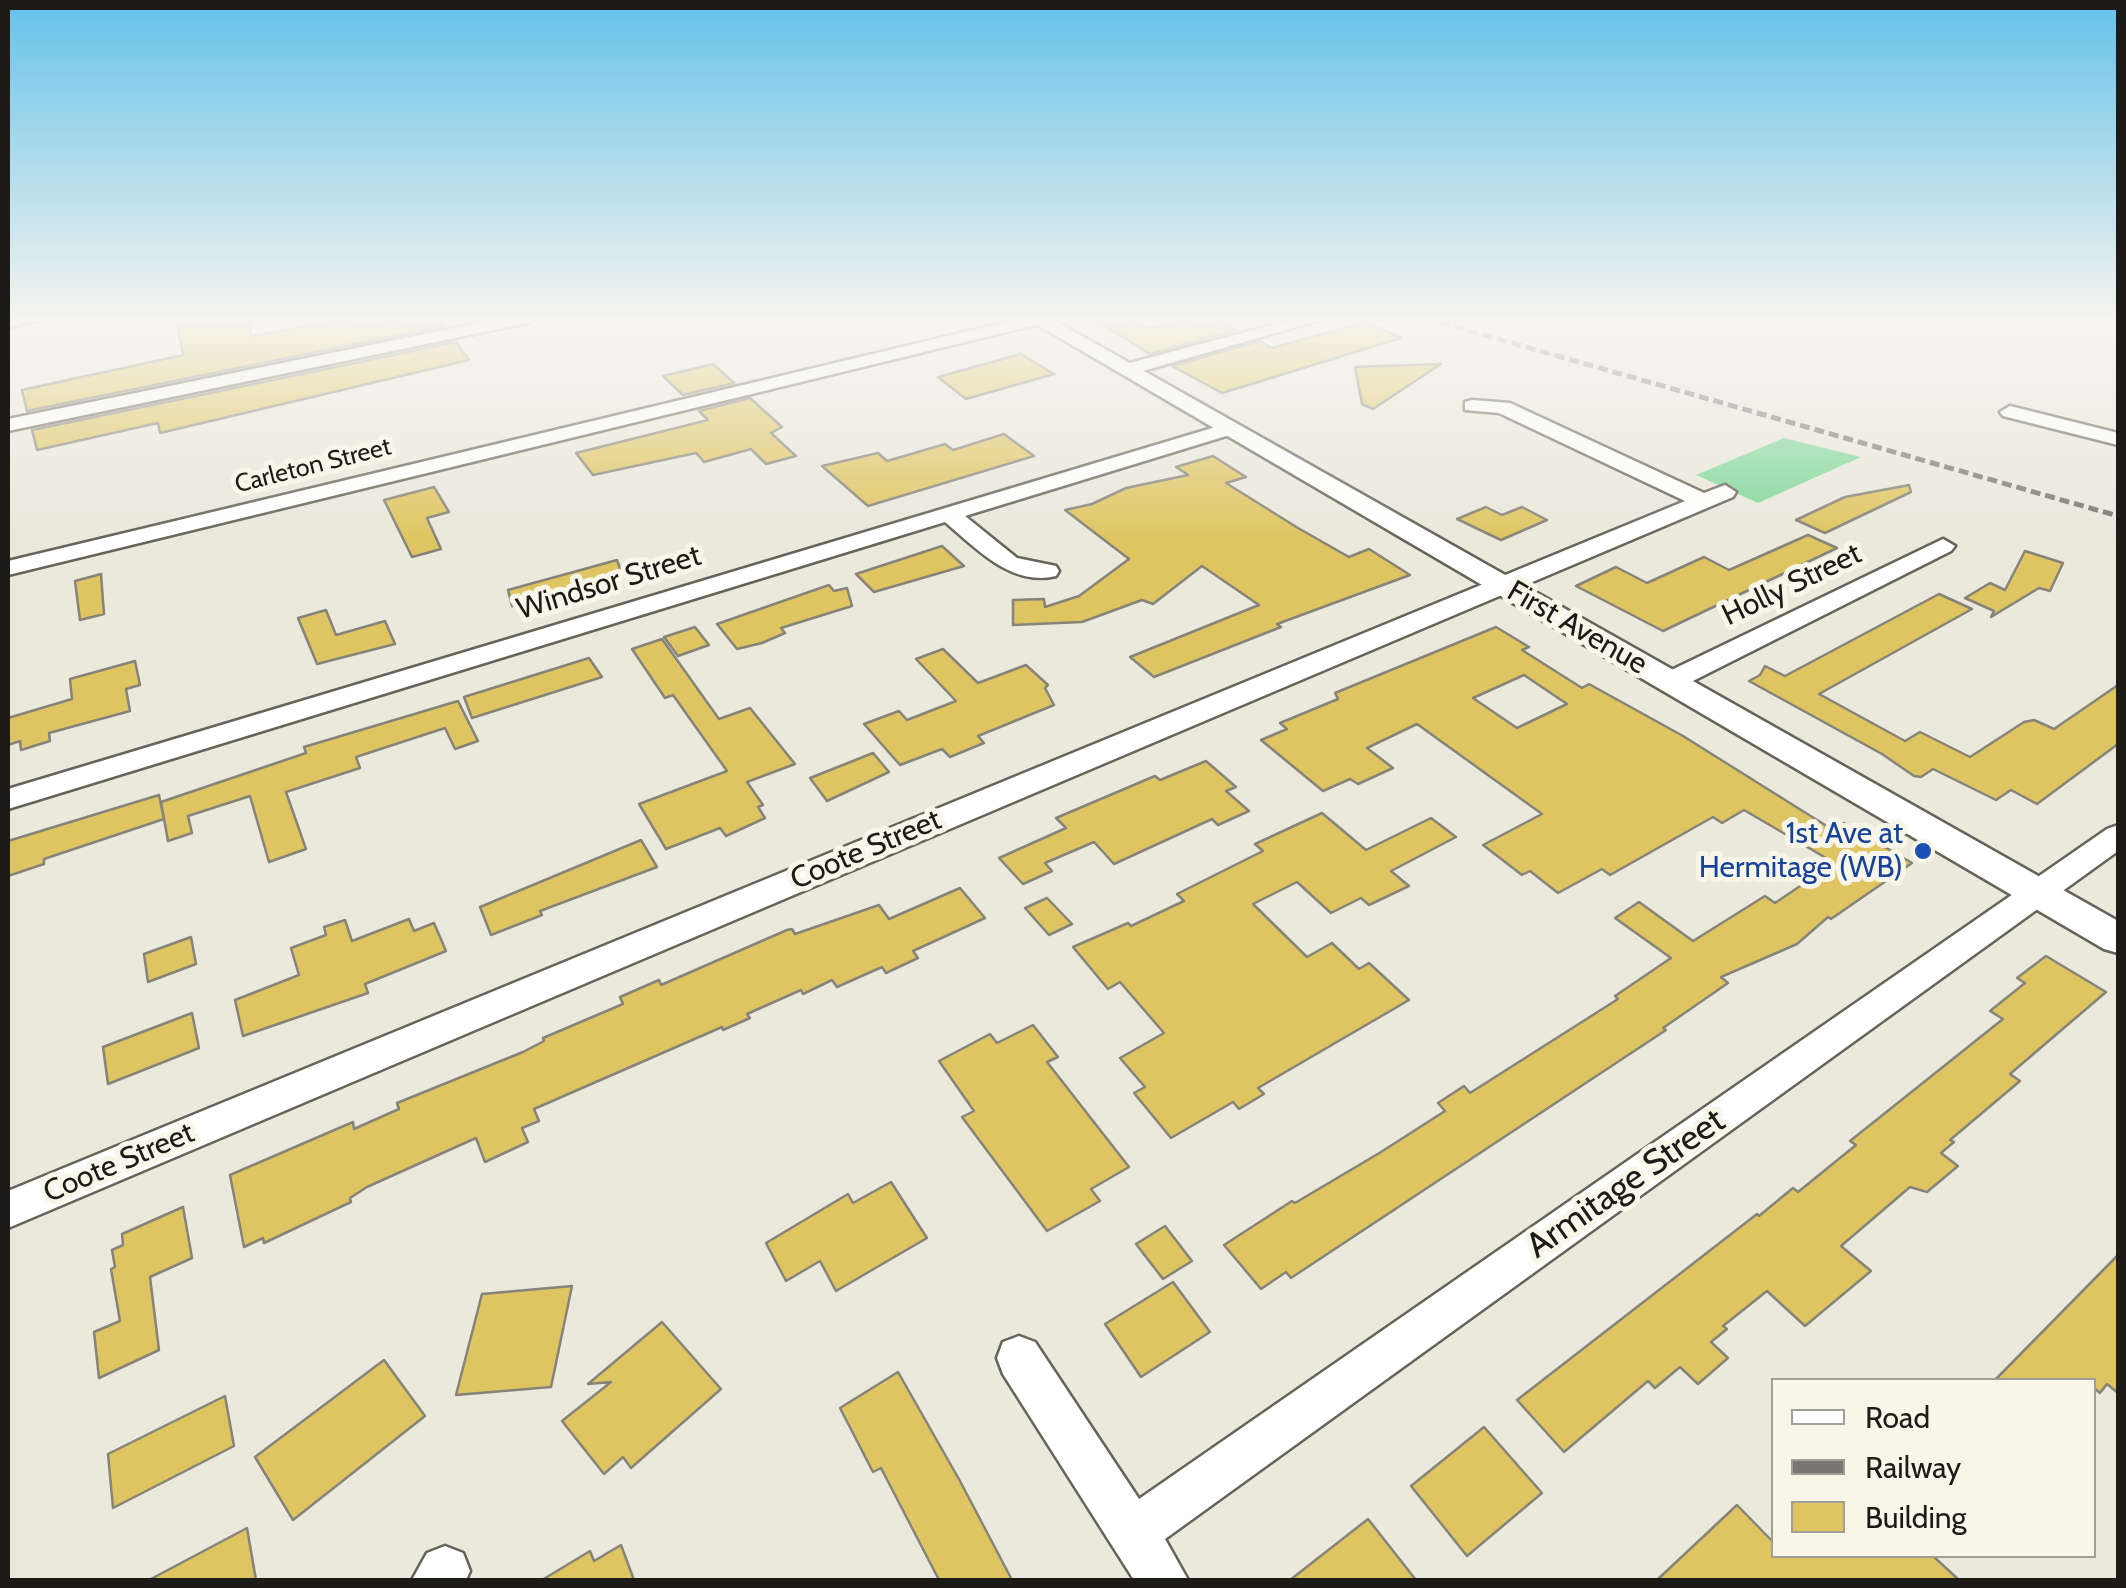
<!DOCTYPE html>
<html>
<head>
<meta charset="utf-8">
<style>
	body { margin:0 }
	#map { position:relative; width:2126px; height:1588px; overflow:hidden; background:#ebe8dc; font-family:Cabin,sans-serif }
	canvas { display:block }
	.frame { position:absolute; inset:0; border:10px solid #1c1b17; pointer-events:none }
	.legend { position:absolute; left:1771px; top:1378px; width:325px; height:180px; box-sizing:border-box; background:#f8f5e9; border:2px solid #a09e95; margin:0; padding:12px 18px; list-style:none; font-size:30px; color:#1c1b17 }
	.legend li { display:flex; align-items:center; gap:20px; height:50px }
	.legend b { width:50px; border:2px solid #a09e95 }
</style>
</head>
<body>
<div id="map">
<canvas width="2126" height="1588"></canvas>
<div class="frame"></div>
<ul class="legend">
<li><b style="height:12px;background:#fff"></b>Road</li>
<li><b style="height:12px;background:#797770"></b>Railway</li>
<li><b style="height:28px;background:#dfc561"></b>Building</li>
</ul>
</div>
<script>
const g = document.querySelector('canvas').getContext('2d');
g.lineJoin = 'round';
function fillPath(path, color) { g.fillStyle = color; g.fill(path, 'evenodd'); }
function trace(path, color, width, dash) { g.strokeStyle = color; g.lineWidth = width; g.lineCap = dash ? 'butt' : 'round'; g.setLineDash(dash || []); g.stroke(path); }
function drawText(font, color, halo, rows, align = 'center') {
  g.font = font + ' Cabin,sans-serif'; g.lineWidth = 10; g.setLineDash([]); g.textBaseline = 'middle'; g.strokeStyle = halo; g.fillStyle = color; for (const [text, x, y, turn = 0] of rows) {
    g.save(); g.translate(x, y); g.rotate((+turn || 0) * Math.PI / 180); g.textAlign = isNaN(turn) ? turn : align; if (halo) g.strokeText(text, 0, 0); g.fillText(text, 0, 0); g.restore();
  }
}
const green = new Path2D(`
	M1784,438L1861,457L1758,503L1696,475Z`);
const building = new Path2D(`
	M176,318H249L251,336L354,318L364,320L367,326L408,318H439L445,326L27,411L22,390L183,355Z
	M1092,318H1130L1149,329L1195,318H1214L1238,330L1150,354Z
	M1365,322L1401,338L1222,393L1172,366L1260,341L1272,348Z
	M456,342L469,360L160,433L158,423L37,450L32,430Z
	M1021,354L1054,374L966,399L938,377Z
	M713,364L734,383L683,395L663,376Z
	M1441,364L1373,409L1362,404L1355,367Z
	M750,398L782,427L771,433L796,456L766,464L751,449L704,462L696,453L593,475L576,453L708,420L699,411Z
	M1004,434L1034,456L868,506L822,466L878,453L887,461L945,444L953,450Z
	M1213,456L1246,477L1226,483L1298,528L1349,557L1369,549L1410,575L1277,624L1281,627L1154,677L1130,657L1259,605L1202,566L1153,604L1142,600L1082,622L1013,625V600L1044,599L1045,607L1079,596L1129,559L1065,510L1092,504L1126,488L1188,475L1176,467Z
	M1909,485L1911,492L1825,533L1796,520L1845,497Z
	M434,487L449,512L427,518L441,549L412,557L384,500Z
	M1486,507L1502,515L1522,507L1547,520L1501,540L1457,519Z
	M1808,535L1837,548L1663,631L1576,586L1616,567L1647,583L1704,557L1729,570Z
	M942,546L964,566L874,592L856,574Z
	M2025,551L2063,563L2050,591L2039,588L1991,617L1994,611L1965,598L1990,583L2005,590Z
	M617,560L621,571L570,594L512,606L508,590Z
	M101,574L104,614L80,620L75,581Z
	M829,585L834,591L847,588L852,606L781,628L785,633L762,643L737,649L717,624Z
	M1939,594L1972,609L1819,694L1905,741L1920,732L1970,757L2024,722L2034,720L2054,729L2118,685V744L2037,804L2011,790L1996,800L1933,769L1921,777L1914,776L1882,754L1749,681L1760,675L1765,666L1785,676Z
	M326,610L336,635L385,621L395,644L317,664L298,618Z
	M695,627L709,645L678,656L664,637Z
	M1496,627L1529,647L1522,650L1582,688L1589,684L1683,736L1833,830L1844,823L1912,863L1831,919L1828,917L1797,944L1721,977L1728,983L1663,1028L1666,1030L1291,1278L1286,1272L1261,1289L1224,1245L1292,1201L1295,1203L1381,1152L1445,1111L1438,1103L1464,1086L1470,1093L1618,999L1615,996L1671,958L1615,918L1639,902L1693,941L1765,896L1775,903L1815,876L1807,871L1826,858L1744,810L1722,823L1713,817L1610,875L1602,869L1558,893L1530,871L1522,875L1483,845L1542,814L1417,724L1367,748L1393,768L1358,784L1350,779L1323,791L1261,740L1287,729L1280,723L1338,699L1335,693ZM1524,675L1567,704L1517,728L1473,698Z
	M662,639L719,719L750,708L795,764L747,782L763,805L758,807L765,818L726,836L720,828L666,849L639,804L727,771L673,695L665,698L632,649Z
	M943,649L978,683L1026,665L1048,685L1045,688L1054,705L978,736L984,743L950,757L942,749L900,765L864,724L899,711L907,720L956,701L916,659Z
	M589,658L602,677L472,718L464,697Z
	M135,661L140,685L126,689L130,711L49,733L50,741L21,750L20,741L8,745V718L72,699L70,679Z
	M458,701L478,741L455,749L445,728L356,757L360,768L286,792L306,849L269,862L250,796L188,816L192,833L168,841L161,802L306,753L304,747Z
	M873,753L889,772L827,801L810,778Z
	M1206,761L1236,787L1226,791L1249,811L1218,825L1212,819L1114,864L1094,842L1045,863L1052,871L1023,884L999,858L1066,828L1056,818L1155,776L1160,780Z
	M159,795L164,819L44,859V864L8,876V841Z
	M1322,813L1366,850L1431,818L1456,837L1391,871L1409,886L1369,905L1361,898L1331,913L1297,882L1253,904L1307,957L1332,943L1359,969L1369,963L1409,1000L1258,1088L1264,1094L1239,1109L1233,1102L1171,1138L1134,1093L1145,1087L1120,1058L1164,1033L1120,982L1108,989L1073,947L1128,923L1131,926L1184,901L1177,894L1263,851L1255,844Z
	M641,840L657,867L540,911L542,915L491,935L480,907Z
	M960,888L985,918L913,951L918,958L886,973L882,967L837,987L832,980L803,994L801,990L747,1014L750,1018L723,1030L722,1027L534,1109L539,1121L522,1128L528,1142L485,1162L476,1138L367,1187L350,1198L351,1202L264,1243L263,1238L244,1247L230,1175L353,1122L354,1129L399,1109L397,1103L523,1052L544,1041L543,1038L623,1004L620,997L659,980L661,985L787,930L792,929L795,934L879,905L889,919Z
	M1047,898L1072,924L1049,935L1025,908Z
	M409,919L414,931L434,923L446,951L365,984L368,993L243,1036L235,1000L299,975L291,948L326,935L324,927L345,920L352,941Z
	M191,937L196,964L148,982L144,954Z
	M2046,956L2106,992L2010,1074L2020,1081L1950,1140L1954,1142L1941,1153L1958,1166L1927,1192L1910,1187L1841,1246L1871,1271L1805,1326L1767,1291L1723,1326L1727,1329L1711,1342L1728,1358L1698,1384L1680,1367L1655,1388L1648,1381L1564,1452L1517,1400L1757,1214L1759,1216L1793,1188L1798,1192L1856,1145L1850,1141L2003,1019L1990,1011L2025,983L2017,978Z
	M192,1013L199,1048L108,1084L103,1047Z
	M1033,1025L1058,1057L1047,1062L1129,1167L1091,1189L1100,1201L1047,1231L962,1117L974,1111L939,1061L990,1034L997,1043Z
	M891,1182L927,1238L836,1291L820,1261L786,1281L766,1243L848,1194L853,1203Z
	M183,1207L192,1258L150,1277L159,1350L99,1378L94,1332L120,1321L111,1269L115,1267L112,1250L123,1245L122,1234Z
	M1165,1226L1192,1261L1163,1279L1136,1244Z
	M2118,1255V1393L2107,1384L2100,1393L2094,1388V1380H1995Z
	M1173,1282L1210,1332L1141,1377L1105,1324Z
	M572,1286L551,1387L456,1395L482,1294Z
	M662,1322L721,1389L631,1468L623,1457L604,1474L562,1421L611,1382L588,1384Z
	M384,1360L425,1416L293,1520L255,1457Z
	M898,1372L960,1481L1012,1580H939L881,1468L873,1472L840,1408Z
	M225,1396L234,1446L113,1508L108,1454Z
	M1484,1427L1542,1493L1467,1556L1411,1486Z
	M1737,1505L1774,1543V1556H1933L1959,1580H1657Z
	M1368,1519L1416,1580H1290Z
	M247,1528L256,1580H149Z
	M621,1545L634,1580H542L590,1551L594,1561Z`);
const minor = new Path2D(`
	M8,318H46L8,328Z
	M503,318H536L527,323L8,431V419Z
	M1023,318L1048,319L1039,324L8,575V561Z
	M1299,318H1327L1129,375L1120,369L1122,365Z
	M1472,400L1510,403L1704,493L1725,485L1736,492L1733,497L8,1228V1191L1685,501L1499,413L1465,410V402Z
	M2010,406L2118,433V445L2003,416L2000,412Z
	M1229,423L1236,425V433L965,516L1017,558L1056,566L1059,571L1056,576C1011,587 976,548 945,522L8,809V789Z
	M1943,539L1955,546L1951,551L1679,688L1669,690L1655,682L1659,676Z
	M2118,825V851L1165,1539L1188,1580H1134L1003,1374L997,1358L1003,1342L1019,1336L1035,1342L1139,1499L2107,829Z
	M445,1546L463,1553L470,1571L466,1580H412L427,1553Z`);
const tertiary = new Path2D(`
	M1026,318H1050L2118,921V953L2104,949Z`);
const rail = new Path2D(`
	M1425,318L2118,516`);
const markers = [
	[1923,851,10,"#1a4fb4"]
];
const farStreetnames = [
	["Carleton Street",313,466,-14]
];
const streetNames = [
	["Windsor Street",609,583,-17],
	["Holly Street",1792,585,-26],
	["First Avenue",1577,628,30],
	["Coote Street",866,850,-23],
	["Coote Street",119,1163,-23]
];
const transitNames = [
	["1st Ave at",1903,834],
	["Hermitage (WB)",1903,868]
];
const nearStreetnames = [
	["Armitage Street",1626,1184,-35]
];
fillPath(green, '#80d799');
fillPath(building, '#dfc561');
trace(building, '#868479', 2.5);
trace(minor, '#666359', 5);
trace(tertiary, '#666359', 5);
fillPath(minor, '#fff');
fillPath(tertiary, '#fff');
trace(rail, '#797770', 5, [10, 5]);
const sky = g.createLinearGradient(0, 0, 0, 540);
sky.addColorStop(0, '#65c1ea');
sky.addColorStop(0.59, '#f6f5ef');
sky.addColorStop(1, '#f6f5ef00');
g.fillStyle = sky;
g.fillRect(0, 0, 2126, 540);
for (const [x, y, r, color] of markers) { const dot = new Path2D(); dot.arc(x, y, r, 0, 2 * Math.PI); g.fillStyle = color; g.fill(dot); trace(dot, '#f8f5e9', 4); }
drawText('25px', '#1c1b17', '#f8f5e9', farStreetnames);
drawText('30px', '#1c1b17', '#f8f5e9', streetNames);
drawText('30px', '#164399', '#f8f5e9', transitNames, 'right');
drawText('35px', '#1c1b17', '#f8f5e9', nearStreetnames);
</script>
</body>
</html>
